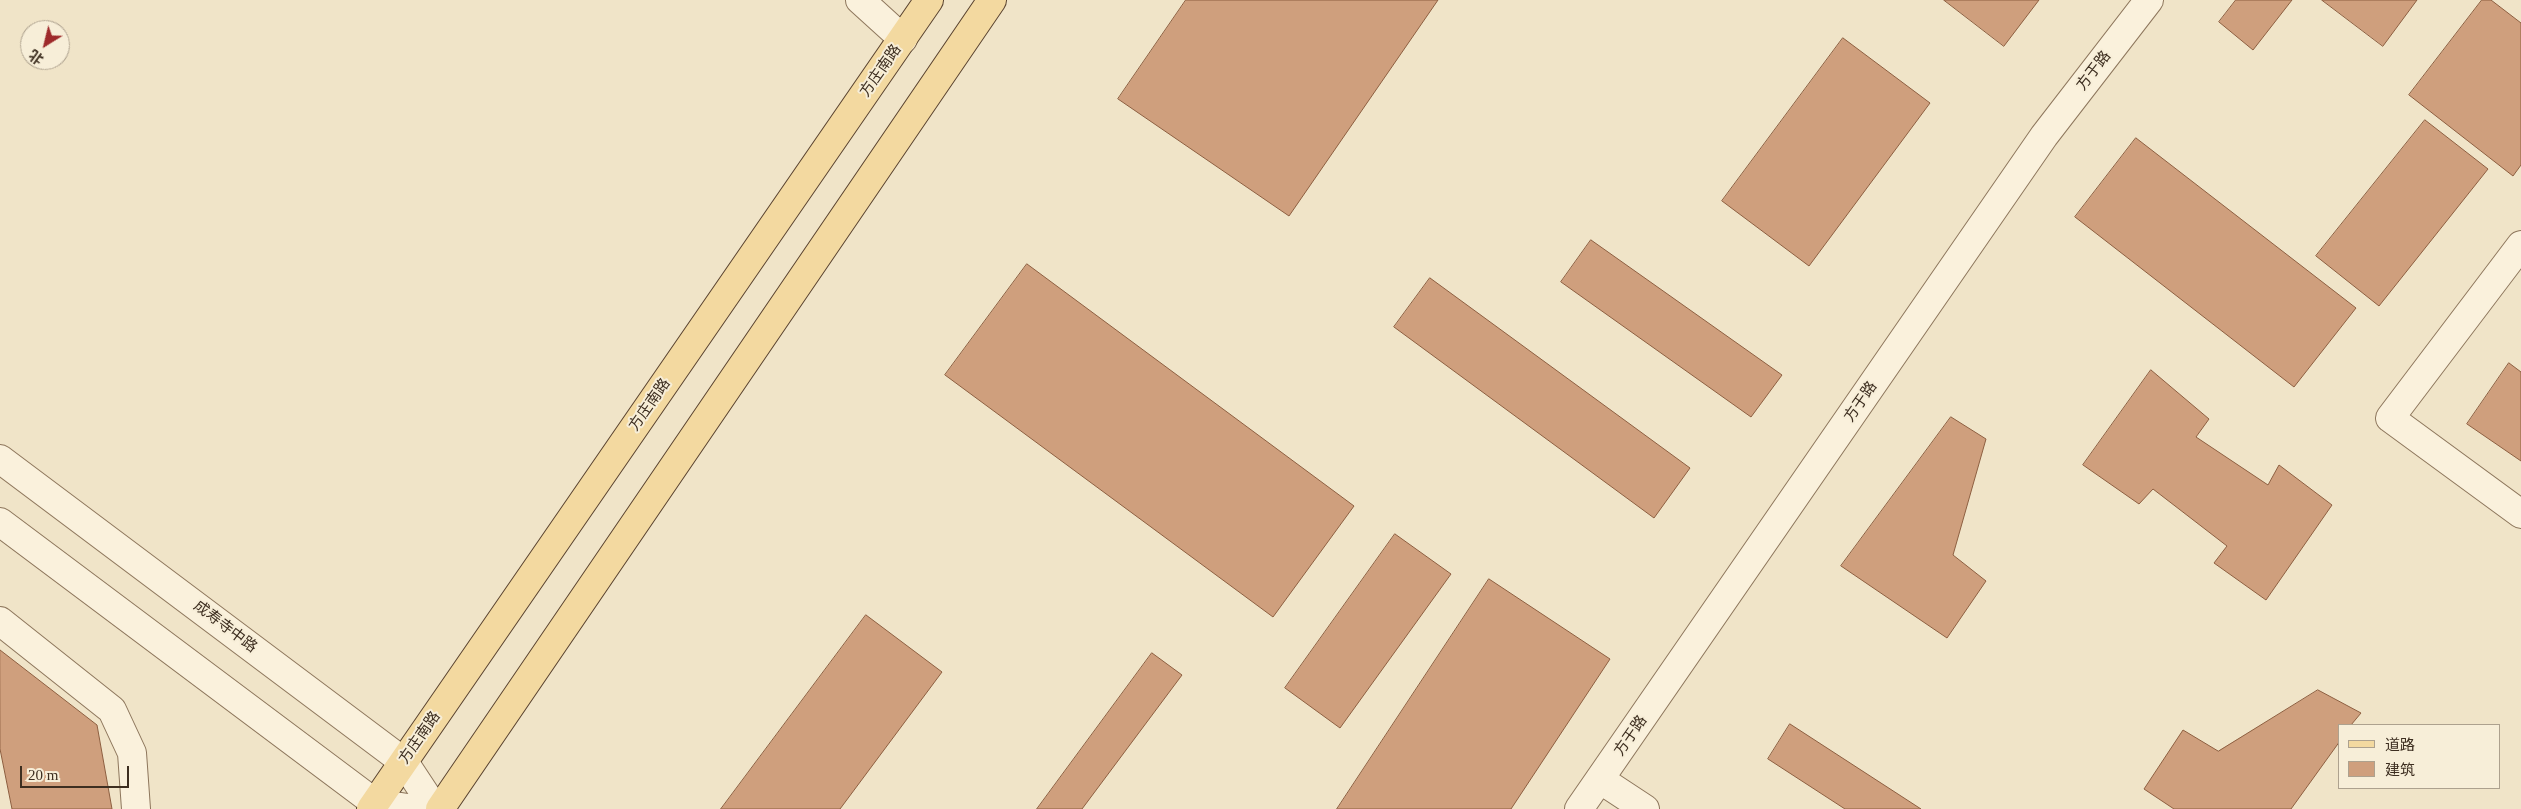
<!DOCTYPE html>
<html>
<head>
<meta charset="utf-8">
<style>
	body { margin:0 }
	#map { position:relative; width:2521px; height:809px; overflow:hidden; background:#f0e4c8; font-family:"Times New Roman","Noto Sans SC",serif }
	canvas { display:block }
	.legend { position:absolute; left:2338px; top:724px; width:162px; height:65px; box-sizing:border-box; background:#f7eed8; border:1px solid #ada18e; margin:0; padding:6px 9px; list-style:none; font-size:15px; color:#3d2e20 }
	.legend li { display:flex; align-items:center; gap:10px; height:25px }
	.legend b { width:25px; border:1px solid #ada18e }
	.north { position:absolute; left:20px; top:20px; width:50px; height:50px; box-sizing:border-box; background:#f7eed8; border:1px solid #ada18e; border-radius:50%; rotate:216deg; font-size:14px; font-weight:700; line-height:20px; text-align:center; color:#3d2e20 }
	.north::after { content:''; display:block; margin:auto; width:18px; height:22px; background:#9e2a2b; clip-path:polygon(50% 0,100% 100%,50% 72%,0 100%) }
	.scale { position:absolute; left:20px; top:766px; width:109px; height:22px; box-sizing:border-box; border:2px solid #3d2e20; border-top:0; padding-left:6px; font-size:15px; line-height:18px; white-space:nowrap; color:#3d2e20; -webkit-text-stroke:4px #f7eed8; paint-order:stroke }
</style>
</head>
<body>
<div id="map">
<canvas width="2521" height="809"></canvas>
<ul class="legend">
<li><b style="height:6px;background:#f3d9a0"></b>道路</li>
<li><b style="height:14px;background:#cf9f7d"></b>建筑</li>
</ul>
<div class="north">北</div>
<div class="scale">20 m</div>
</div>
<script>
const g = document.querySelector('canvas').getContext('2d');
g.lineJoin = 'round';
function fillPath(path, color) { g.fillStyle = color; g.fill(path, 'evenodd'); }
function trace(path, color, width, dash) { g.strokeStyle = color; g.lineWidth = width; g.lineCap = dash ? 'butt' : 'round'; g.setLineDash(dash || []); g.stroke(path); }
function drawText(font, color, halo, rows, align = 'center') {
  g.font = font + ' "Times New Roman","Noto Sans SC",serif'; g.lineWidth = 4; g.setLineDash([]); g.textBaseline = 'middle'; g.strokeStyle = halo; g.fillStyle = color; for (const [text, x, y, turn = 0] of rows) {
    g.save(); g.translate(x, y); g.rotate((+turn || 0) * Math.PI / 180); g.textAlign = isNaN(turn) ? turn : align; if (halo) g.strokeText(text, 0, 0); g.fillText(text, 0, 0); g.restore();
  }
}
const building = new Path2D(`
	M1186,0H1438L1289,216L1118,99Z
	M1944,0H2039L2004,46Z
	M2236,0H2292L2253,50L2219,22Z
	M2322,0H2417L2383,46Z
	M2482,0H2491L2521,23V165L2513,176L2409,95Z
	M1843,38L1930,103L1809,266L1722,201Z
	M2425,120L2488,169L2379,306L2316,256Z
	M2136,138L2356,308L2294,387L2075,217Z
	M1591,240L1782,375L1751,417L1561,282Z
	M1027,264L1354,506L1273,617L945,375Z
	M1430,278L1690,468L1654,518L1394,327Z
	M2509,363L2521,372V461L2467,424Z
	M2151,370L2209,419L2196,437L2268,485L2279,465L2332,505L2266,600L2214,563L2227,546L2153,489L2139,504L2083,465Z
	M1951,417L1986,439L1953,555L1986,581L1947,638L1841,566Z
	M1395,534L1451,574L1340,728L1285,688Z
	M1489,579L1610,659L1511,809H1337Z
	M866,615L942,672L840,809H721Z
	M0,650L97,725L112,809H12L0,749Z
	M1152,653L1182,675L1082,809H1037Z
	M2318,690L2361,713L2351,725H2340V741L2291,809H2174L2144,789L2183,730L2218,751Z
	M1790,724L1921,809H1845L1768,759Z`);
const minor = new Path2D(`
	M860,0L903,39
	M2521,245L2390,418L2521,514
	M0,459L404,762L435,809
	M0,522L375,803L414,809
	M0,621L112,710L132,753L136,809
	M1601,780L1645,809
	M1579,809L2044,136L2149,0`);
const major = new Path2D(`
	M371,809L929,0
	M440,809L992,0`);
const streetNames = [
	["方庄南路",881,71,-55],
	["方于路",2094,71,-52],
	["方于路",1861,402,-55],
	["方庄南路",650,405,-55],
	["成寿寺中路",225,627,37],
	["方于路",1631,736,-55],
	["方庄南路",420,738,-55]
];
fillPath(building, '#cf9f7d');
trace(building, '#8d5f41', 1);
trace(minor, '#8d765c', 30);
trace(major, '#5b4430', 30);
trace(minor, '#faf1dc', 28);
trace(major, '#f3d9a0', 28);
drawText('15px', '#3d2e20', '#f7eed8', streetNames);
</script>
</body>
</html>
